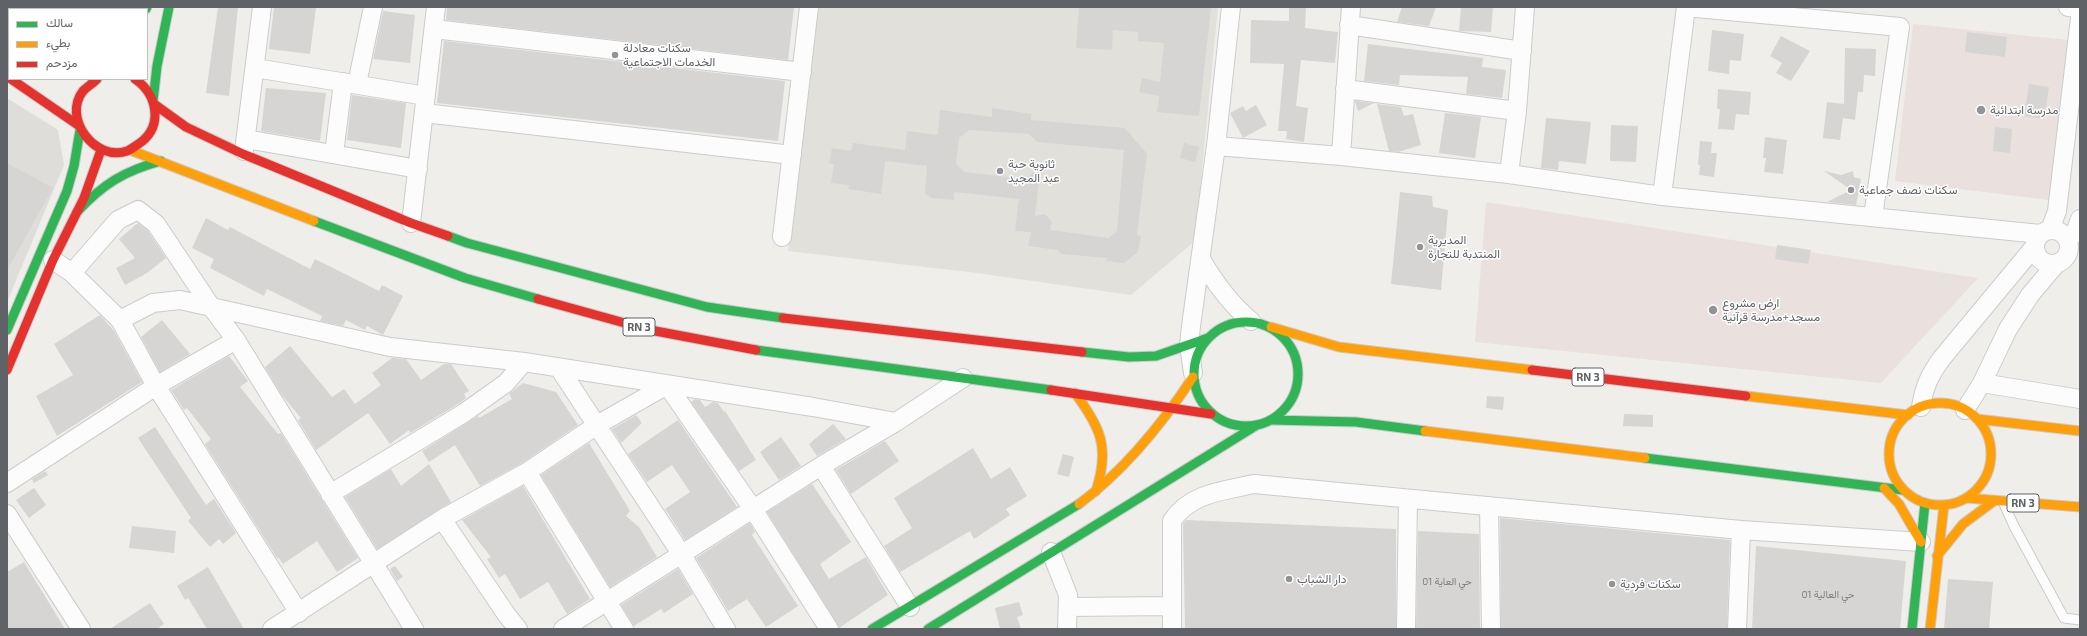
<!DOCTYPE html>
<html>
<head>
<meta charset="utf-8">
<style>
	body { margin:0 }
	#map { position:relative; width:2087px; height:636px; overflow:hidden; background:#efeeea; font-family:"Exo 2",Vazirmatn,sans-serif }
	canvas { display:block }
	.frame { position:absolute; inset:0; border:8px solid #5f6368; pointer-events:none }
	.legend { position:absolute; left:8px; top:8px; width:140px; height:72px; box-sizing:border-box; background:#fff; border:1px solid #bfc1c3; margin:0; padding:5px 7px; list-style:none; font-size:12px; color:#5f6368 }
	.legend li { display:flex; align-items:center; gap:8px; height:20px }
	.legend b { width:20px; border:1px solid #bfc1c3 }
</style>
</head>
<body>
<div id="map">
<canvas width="2087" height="636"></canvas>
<div class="frame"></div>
<ul class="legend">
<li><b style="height:5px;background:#30b455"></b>سالك</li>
<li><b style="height:5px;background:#ff9f0a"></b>بطيء</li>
<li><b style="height:5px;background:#e5322d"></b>مزدحم</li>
</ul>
</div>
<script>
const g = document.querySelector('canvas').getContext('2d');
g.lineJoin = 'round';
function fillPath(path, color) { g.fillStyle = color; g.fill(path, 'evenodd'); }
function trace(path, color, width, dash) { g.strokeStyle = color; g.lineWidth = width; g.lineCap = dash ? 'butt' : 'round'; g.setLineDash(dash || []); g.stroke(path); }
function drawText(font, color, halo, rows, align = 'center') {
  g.font = font + ' "Exo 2",Vazirmatn,sans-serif'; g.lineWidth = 3; g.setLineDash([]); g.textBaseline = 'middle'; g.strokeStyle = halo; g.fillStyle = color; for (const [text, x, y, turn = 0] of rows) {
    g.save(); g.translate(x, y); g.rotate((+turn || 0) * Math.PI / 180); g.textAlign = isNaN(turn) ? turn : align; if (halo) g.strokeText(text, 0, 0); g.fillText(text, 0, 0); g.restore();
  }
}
const industrial = new Path2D(`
	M7,98L58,130L64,165L7,302Z`);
const education = new Path2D(`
	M819,7H1218L1195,241L1131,295L977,273L788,251Z`);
const medical = new Path2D(`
	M1913,24L2068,40L2049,200L1895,181Z
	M1486,202L1978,278L1881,383L1475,342Z`);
const building = new Path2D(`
	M218,7H238L229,96L206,93Z
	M274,7H316L310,54L269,49Z
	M447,7H794L788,60L446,20Z
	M1079,7H1211L1199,116L1157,112L1159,96L1139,92L1142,78L1160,82L1164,43L1138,41V32L1113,30L1112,50L1076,48Z
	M1289,7H1306L1305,28L1338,32L1335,63L1301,60L1296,106L1308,108L1304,142L1286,139L1287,131H1278L1284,64L1250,63L1251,20L1289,21Z
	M1402,7H1436L1429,26L1397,22Z
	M1461,7H1493L1491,32L1459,31Z
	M383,11L415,15L410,63L373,59Z
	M1712,30L1744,34L1741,61L1730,60L1729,74L1708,71Z
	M1967,32L2007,37L2005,57L1965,52Z
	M1781,36L1810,51L1791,81L1776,73L1782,63L1770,56Z
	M444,41L785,81L778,141L437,103Z
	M1368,44L1483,58L1482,67L1506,70L1502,98L1466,94L1468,77L1400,75L1399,85L1364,81Z
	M1845,48L1876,49L1875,76L1864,75L1863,92H1858L1855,120L1843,118L1840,140L1823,138L1827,102L1844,104Z
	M2029,84L2049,87L2044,119L2024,116Z
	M266,88L326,93L320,141L261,131Z
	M1718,89L1751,92L1749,115L1736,114L1734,130L1718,129L1720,109H1717Z
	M352,95L406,103L401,148L347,140Z
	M1355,101L1374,103L1358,111Z
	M1377,104L1401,107L1404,116L1413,114L1421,145L1398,152L1389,151Z
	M1256,105L1267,125L1243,138L1230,113L1243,106L1246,111Z
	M992,108L1031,114V120L1125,128L1147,154L1137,235L1141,236L1138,252L1124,263L1107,261V258L1061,254L1058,250L1028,246L1031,232L1015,231L1019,199L954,192V200L931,198L925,193L927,166L885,161L881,194L848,189L849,185L831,183L834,164H829L832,148L851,151L853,143L905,150L907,131L938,135L940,110L992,117ZM969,130L1029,134L1037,142L1124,150L1117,231L1109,238L1050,230L1052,222L1045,214L1035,216L1041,164L1026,179L964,172L956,164L959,138Z
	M1445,113L1481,117L1475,158L1439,153Z
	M1546,118L1591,122L1586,164L1559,161L1558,170L1541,168Z
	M1611,125L1638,126L1636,162L1610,161Z
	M1995,127L2012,129L2010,153L1993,151Z
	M1765,137L1787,140L1783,174L1764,172L1766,158H1763Z
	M1700,141L1712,142L1711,153H1717L1714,177L1699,175L1700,165H1698Z
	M1184,143L1199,147L1195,162L1180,158Z
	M7,163L53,188L7,270Z
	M1824,171L1841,175L1853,171L1854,177L1861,179L1856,205L1827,202L1851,190Z
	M1400,192L1432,196L1433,207L1448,210L1441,290L1391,284Z
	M206,218L228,230L230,227L310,269L315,259L379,291L382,285L403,296L383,335L367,326L365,330L346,320L343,326L320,321L322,316L267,289L264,296L210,268L214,259L192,248Z
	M138,223L148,231L166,258L147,273L125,285L116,268L135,258L119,239Z
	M1777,245L1811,250L1808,264L1775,259Z
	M100,315L114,331L142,382L57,436L36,396L73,375L54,344Z
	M162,320L190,354L160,372L141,337Z
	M290,346L332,397L344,389L355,404L381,385L372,373L392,358L406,359L421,380L444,364H451L469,391L464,394L466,398L458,404L410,433L409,430L390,444L368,413L316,450L298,420L301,418L281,394L265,367Z
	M229,356L248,381L240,387L278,434L281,433L358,558L337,572L317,541L283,564L278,557L277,558L205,444L211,439L187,408L184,410L171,390Z
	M523,383L556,392L578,425L522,463L480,486L455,445L429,462L422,451L478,416L479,418L512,399L509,394Z
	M1487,396L1504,397L1503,410L1486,408Z
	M695,399L700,400L705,407L713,402L718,403L724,412L725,411L756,460L739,471L691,402Z
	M1624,414L1653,415V427L1623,426Z
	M636,415L642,423L621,443L612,429Z
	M678,420L737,507L685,540L665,509L690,492L672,465L647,482L628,454Z
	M833,424L846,439L817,456L809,444Z
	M155,427L206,505L214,499L236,533L223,544L219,539L210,547L188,521L191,518L138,438Z
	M781,437L801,466L779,480L760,452Z
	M885,441L899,461L851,494L836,470Z
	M589,443L630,511L626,516L639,527L657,557L610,587L541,475Z
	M973,448L991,479L1010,467L1027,496L1006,509L1010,515L974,539L970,531L900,572L884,546L912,528L894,498Z
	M1063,454L1074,457L1069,477L1057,474Z
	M429,464L451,502L377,549L345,497L391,469L401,486Z
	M45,471L48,475L34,483L32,479Z
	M812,484L851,542L820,564L829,579L866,557L888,595L839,628L767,512Z
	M523,486L590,599L567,614L548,582L520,599L505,574L499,578L487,559L491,557L462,520Z
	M34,488L46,505L29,518L16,500Z
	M1500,518L1730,540L1727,629H1501Z
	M1186,520L1396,529V629H1185L1183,524Z
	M750,523L755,532L752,535L798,606L766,627L747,599L728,611L696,558Z
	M132,526L176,531L174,553L129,548Z
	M1418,531L1479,534L1480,629H1416Z
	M1756,546L1906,561L1900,629H1752Z
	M24,562L65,629H7V572Z
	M395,566L403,577L397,581L390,569Z
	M208,567L244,629H207L188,598L185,600L177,586Z
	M678,569L693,594L664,613L661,609L634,626L621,605Z
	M1948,579L1993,582L1989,629H1944Z
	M1019,602L1023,615L1017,617L1021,629H1000L995,608Z
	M150,603L164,624L157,629H110Z`);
const lane = new Path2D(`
	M2003,502L2014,526L2064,618L2080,620`);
const street = new Path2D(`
	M2068,7L2080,8
	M1349,25L1522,51
	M434,29L802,72
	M255,68L426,96
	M357,84L373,7
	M1345,89L1517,111
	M424,113L792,155
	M246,139L418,169
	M1216,146L1341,156L1509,174L1662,196L2040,234
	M244,151L262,7
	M334,154L343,82
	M1341,156L1351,7
	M1509,174L1517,111L1525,7
	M1662,196L1686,7L1900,27L1873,217
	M411,223L436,7
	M2050,230L2057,211L2080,18
	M2035 247a17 17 0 1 1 34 0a17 17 0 1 1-34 0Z
	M782,237L809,7
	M2067,239L2075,233L2080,219
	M1201,259C1215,283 1230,304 1251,321
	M53,260L72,273L118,220L138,210L156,224L212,308L236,340L414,629
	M72,273L120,320L156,386L299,613
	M120,320L153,303L180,300L390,347L524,362L813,407L896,422L963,378
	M559,368L682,555L726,629
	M1193,373L1189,345L1191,326L1216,146L1231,7
	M1982,383L2080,399
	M1921,407C1924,387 1930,374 1942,358L2035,246
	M1965,410L1982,383L2008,329L2030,295L2057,263
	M821,466L910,607
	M527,472L624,629
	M7,483L156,386L236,340
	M330,494L464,413L506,383L524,362
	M1489,506L1491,629
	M7,514L81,629
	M442,519L506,614L518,629
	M1051,552L1068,595L1067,629
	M1068,607L1172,606
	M272,629L442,519L527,472L597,425L667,385L753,509L829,629
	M563,629L821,466L896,422
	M1172,629V521C1190,493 1223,491 1254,484L1741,530L1921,542
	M1406,629L1408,499
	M1737,629L1741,530`);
const fast = new Path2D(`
	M146,9L147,7
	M153,101L157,66L169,7
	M77,212C103,184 124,171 161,161
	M314,221L465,278L538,299
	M448,236L467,243L707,307L783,318
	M1194 374a52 52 0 1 1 104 0a52 52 0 1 1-104 0Z
	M7,330L67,191L74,166L80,130
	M756,350L1051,390
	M1082,352L1129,357L1156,356L1208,338
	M1272,420L1356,422L1425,431
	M1645,458L1903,490
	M872,629L1079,504
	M928,629L1257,425
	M1912,629L1925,503`);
const slow = new Path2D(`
	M7,26L9,27
	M130,150L314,221
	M1271,327L1339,347L1532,370
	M1075,393C1101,428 1110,448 1096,491
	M1746,396L1908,415
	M1889 454a51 51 0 1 1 102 0a51 51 0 1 1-102 0Z
	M1977,419L2080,431
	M1425,431L1645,458
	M1884,488L1899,504L1921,542
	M1966,498L2080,507
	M1079,504C1125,470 1162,424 1193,377
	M1937,556L1963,524L1994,501
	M1930,629L1944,505`);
const jam = new Path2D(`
	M11,79L78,125
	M97,79C93,83 87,87 83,91C62,118 95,162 127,151C130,150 134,147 137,145C148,138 155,128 155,115C155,100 147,87 135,79
	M154,104L186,127L243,154L411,223L448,236
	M538,299L650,330L756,350
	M783,318L1082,352
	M7,370L53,260L84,198L101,150
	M1532,370L1746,396
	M1051,390L1211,414`);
const markers = [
	[615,55,4,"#919496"],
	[1981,110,5,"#919496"],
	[1000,171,4,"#919496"],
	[1851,190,4,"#919496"],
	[1420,247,4,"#919496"],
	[1713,310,5,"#919496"],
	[1289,579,4,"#919496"],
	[1612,584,4,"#919496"]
];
const numberNames = [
	["حي العاية 01",1447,582],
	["حي العالية 01",1828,595]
];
const shields = [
	[639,327,32],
	[1588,377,32],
	[2023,503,32]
];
const shieldNames = [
	["RN 3",639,327],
	["RN 3",1588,377],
	["RN 3",2023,503]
];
const poiNames = [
	["سكنات معادلة",623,48],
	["الخدمات الاجتماعية",623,62],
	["مدرسة ابتدائية",1990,110],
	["ثانوية حبة",1008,164],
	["عبد المجيد",1008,178],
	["سكنات نصف جماعية",1859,190],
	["المديرية",1428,240],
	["المنتدبة للتجارة",1428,254],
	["ارض مشروع",1722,303],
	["مسجد+مدرسة قرآنية",1722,317],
	["دار الشباب",1297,579],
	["سكنات فردية",1620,584]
];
fillPath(industrial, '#dfddda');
fillPath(education, '#e2e0da');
fillPath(medical, '#eae0de');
fillPath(building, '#d6d5d3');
trace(lane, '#cbcccc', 11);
trace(street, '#cbcccc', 20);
trace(fast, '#cacacb', 11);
trace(slow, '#cacacb', 11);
trace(jam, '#cacacb', 11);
trace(lane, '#fdfcfc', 9);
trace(street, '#fdfcfc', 18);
trace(fast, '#30b455', 9);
trace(slow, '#ff9f0a', 9);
trace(jam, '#e5322d', 9);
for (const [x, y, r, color] of markers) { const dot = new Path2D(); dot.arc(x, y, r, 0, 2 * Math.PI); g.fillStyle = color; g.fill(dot); trace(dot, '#fff', 1.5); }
drawText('10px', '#7e8184', null, numberNames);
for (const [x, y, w] of shields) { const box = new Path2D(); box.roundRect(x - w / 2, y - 9, w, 18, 3); g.fillStyle = '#fff'; g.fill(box); trace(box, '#5f6368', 1); }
drawText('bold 11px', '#5f6368', null, shieldNames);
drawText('12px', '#5f6368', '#fff', poiNames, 'left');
</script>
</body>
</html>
